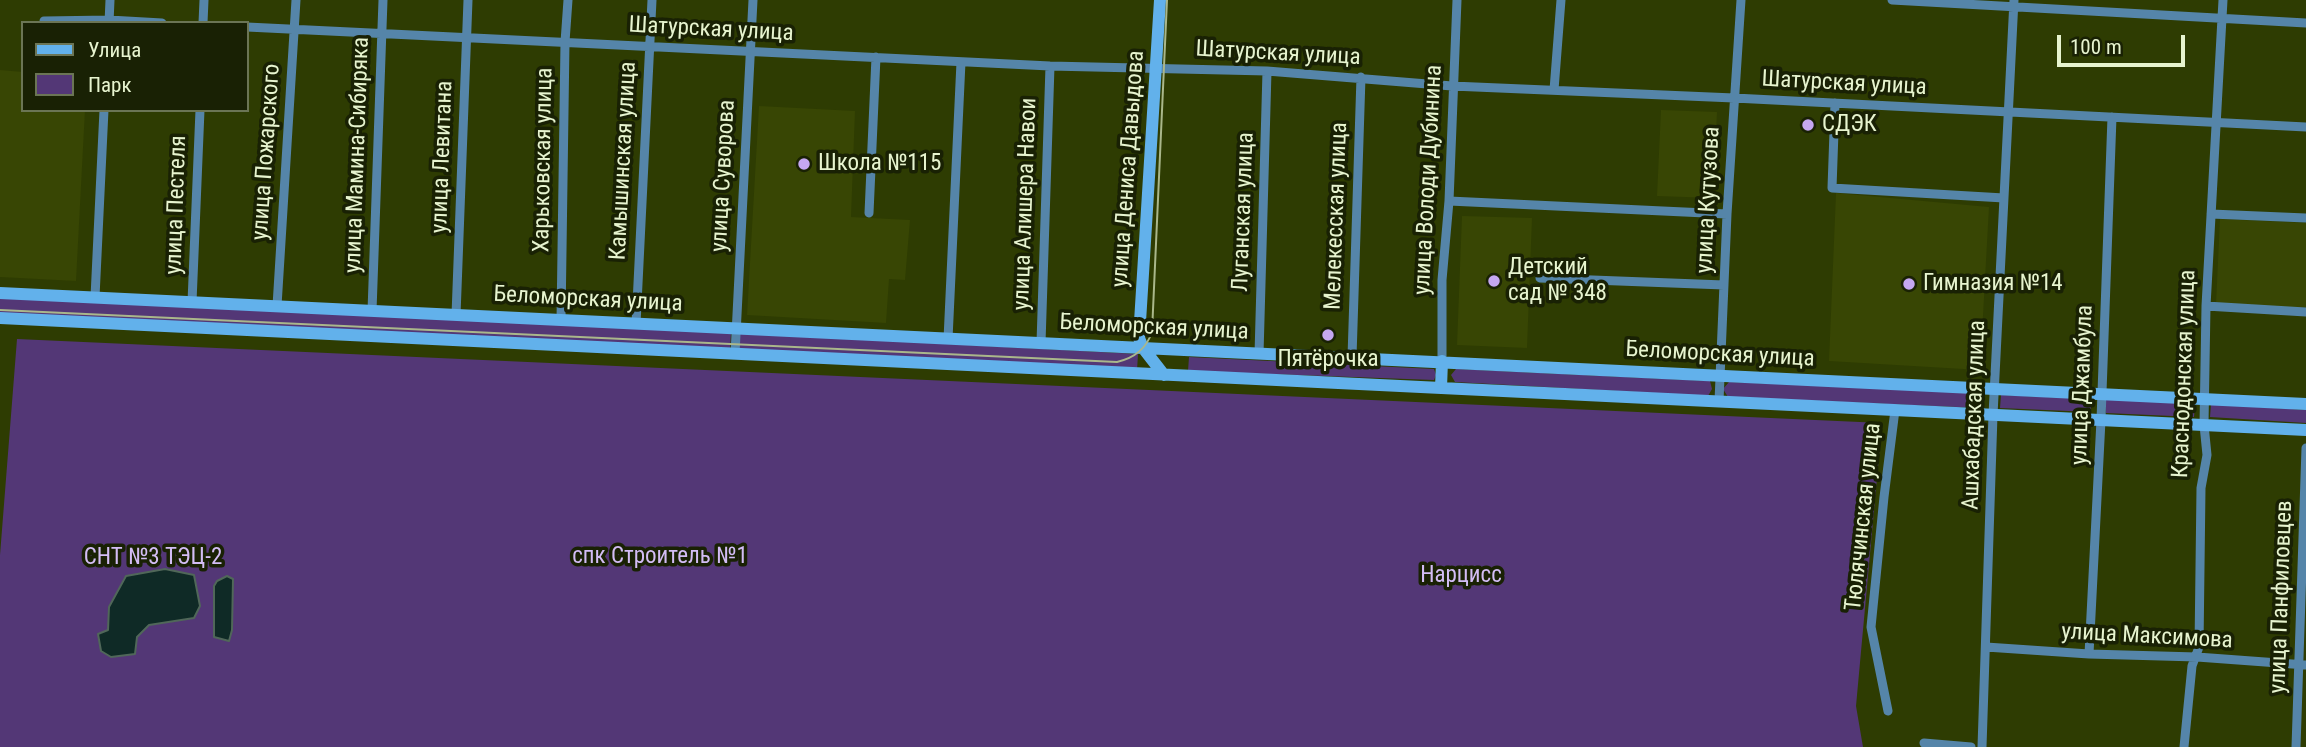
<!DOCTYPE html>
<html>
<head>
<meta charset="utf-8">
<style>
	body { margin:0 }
	#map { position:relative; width:2306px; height:747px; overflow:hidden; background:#2e3c02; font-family:"Roboto Condensed",sans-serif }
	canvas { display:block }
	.legend { position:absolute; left:21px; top:21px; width:228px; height:91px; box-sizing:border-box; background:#192104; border:2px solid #6b7555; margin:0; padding:9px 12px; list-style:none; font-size:21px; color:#e7f4cf }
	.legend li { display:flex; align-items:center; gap:14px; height:35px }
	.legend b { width:35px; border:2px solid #6b7555 }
	.scale { position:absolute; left:2057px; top:35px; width:128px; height:32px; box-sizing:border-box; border:4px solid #e7f4cf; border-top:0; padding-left:9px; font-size:21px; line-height:24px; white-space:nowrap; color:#e7f4cf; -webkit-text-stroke:5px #192104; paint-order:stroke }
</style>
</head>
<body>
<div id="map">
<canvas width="2306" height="747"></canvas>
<ul class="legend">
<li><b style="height:9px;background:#62b1eb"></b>Улица</li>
<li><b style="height:19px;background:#533776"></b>Парк</li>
</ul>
<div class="scale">100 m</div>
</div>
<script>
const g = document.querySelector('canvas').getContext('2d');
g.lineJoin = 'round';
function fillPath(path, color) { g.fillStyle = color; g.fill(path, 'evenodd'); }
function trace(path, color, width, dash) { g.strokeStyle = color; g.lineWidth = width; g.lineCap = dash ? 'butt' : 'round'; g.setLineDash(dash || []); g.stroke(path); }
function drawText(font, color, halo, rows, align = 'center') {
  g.font = font + ' "Roboto Condensed",sans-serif'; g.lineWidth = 7; g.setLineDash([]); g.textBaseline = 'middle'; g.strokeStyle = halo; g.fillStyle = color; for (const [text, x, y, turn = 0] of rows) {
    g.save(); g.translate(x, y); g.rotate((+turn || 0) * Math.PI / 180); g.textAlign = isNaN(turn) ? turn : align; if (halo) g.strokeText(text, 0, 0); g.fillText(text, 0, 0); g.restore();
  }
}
const built = new Path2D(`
	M0,70L23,72V110H85L76,281L0,277Z
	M759,106L855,111L851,217L910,220L905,280L889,279L886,323L747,315Z
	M1661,110L1717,112L1713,198L1657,196Z
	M1836,193L1989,207L1980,370L1829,361Z
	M1462,216L1532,218L1527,348L1457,345Z
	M2220,219L2306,223V309L2216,304Z`);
const green = new Path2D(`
	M0,296L731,332L730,350L0,313Z
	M740,333L1138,354L1137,371L739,349Z
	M17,339L1882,423L1856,706L1863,747H0V555Z
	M1189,357L1434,369L1436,375L1434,380L1188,371Z
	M1456,369L1710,381L1712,389L1708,396L1455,382L1451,375Z
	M1729,382L1981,392L1980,408L1728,397L1723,389Z
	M2001,395L2091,399V412L2000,408Z
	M2106,399L2195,403L2194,417L2106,413Z
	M2211,404L2306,410V423L2210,417Z`);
const water = new Path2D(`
	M165,569L194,575L200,606L194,618L149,625L137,637L135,654L111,657L101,651L98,634L108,630L109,607L126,576Z
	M227,576L233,579L232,630L229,641L214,637V586L217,581Z`);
const street = new Path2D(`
	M1892,0L2306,23
	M44,21L109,20L162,23
	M109,23L110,0
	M203,23L204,0
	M247,27L1050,66L1267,71L1452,86L1734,98L2306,127
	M1554,90L1561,0
	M1835,103L1832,188L2004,198
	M1449,201L1727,214
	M869,213L876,57
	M2211,214L2306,218
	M1540,278L1724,285
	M95,297L104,110
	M192,302L200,110
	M277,306L296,0
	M2206,306L2306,312
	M372,311L383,0
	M456,315L468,0
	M561,320L565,42L568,0
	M636,324L652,0
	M948,339L961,62
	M1041,343L1050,66
	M735,354L753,0
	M1259,354L1267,71
	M1352,357L1361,77
	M1442,361V280L1449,201L1457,0
	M1719,401L1727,214L1741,0
	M1986,647L2089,654L2197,657L2306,665
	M2089,654L2101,420L2112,117
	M1888,711L1871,627L1884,497L1895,410
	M1924,743L1971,747
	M1982,747L1993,415L2014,0
	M2184,747L2192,666L2199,647L2201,488L2207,455L2204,425L2206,306L2223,0
	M2296,747L2306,448`);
const secondary = new Path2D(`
	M1160,0L1139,338L1143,348L1164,375
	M0,293L2306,404
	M0,318L2306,430
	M1441,388L1442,361`);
const tram = new Path2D(`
	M0,310L1117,362C1135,358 1146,349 1152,332L1167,0`);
const markers = [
	[1808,125,7,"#c5a7f1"],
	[804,164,7,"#c5a7f1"],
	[1494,281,7,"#c5a7f1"],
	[1909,284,7,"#c5a7f1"],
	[1328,335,7,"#c5a7f1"]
];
const streetNames = [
	["Шатурская улица",711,30,3],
	["Шатурская улица",1278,54,3],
	["Шатурская улица",1844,84,3],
	["улица Пожарского",267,152,-86],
	["улица Мамина-Сибиряка",358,155,-88],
	["улица Левитана",443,157,-88],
	["Харьковская улица",544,160,-89],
	["Камышинская улица",624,161,-87],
	["улица Дениса Давыдова",1129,169,-86],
	["улица Суворова",724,176,-87],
	["улица Володи Дубинина",1429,180,-87],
	["улица Кутузова",1709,200,-87],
	["улица Алишера Навои",1026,204,-88],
	["улица Пестеля",177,205,-88],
	["Луганская улица",1244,212,-88],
	["Мелекесская улица",1337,216,-88],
	["Беломорская улица",588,300,3],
	["Беломорская улица",1154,328,3],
	["Беломорская улица",1720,355,3],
	["Краснодонская улица",2185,374,-88],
	["улица Джамбула",2083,385,-88],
	["Ашхабадская улица",1975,415,-88],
	["Тюлячинская улица",1864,517,-84],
	["улица Панфиловцев",2282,597,-88],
	["улица Максимова",2147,637,3]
];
const poiNames = [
	["СДЭК",1822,125],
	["Школа №115",818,164],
	["Детский",1508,268],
	["сад № 348",1508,294],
	["Гимназия №14",1923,284],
	["Пятёрочка",1328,360,"center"]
];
const parkNames = [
	["спк Строитель №1",660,557],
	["СНТ №3 ТЭЦ-2",153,558],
	["Нарцисс",1461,576]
];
fillPath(built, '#384604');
fillPath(green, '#533776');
fillPath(water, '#0f2a26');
trace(water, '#506759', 2);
trace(street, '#5585a9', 9);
trace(secondary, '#62b1eb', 12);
trace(tram, '#aab78b', 2);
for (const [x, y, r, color] of markers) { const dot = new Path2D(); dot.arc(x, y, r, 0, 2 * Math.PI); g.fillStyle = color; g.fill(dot); trace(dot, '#192104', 2.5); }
drawText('23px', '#e7f4cf', '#192104', streetNames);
drawText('23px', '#e7f4cf', '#192104', poiNames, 'left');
drawText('23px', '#d3bdf5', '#192104', parkNames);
</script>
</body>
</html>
